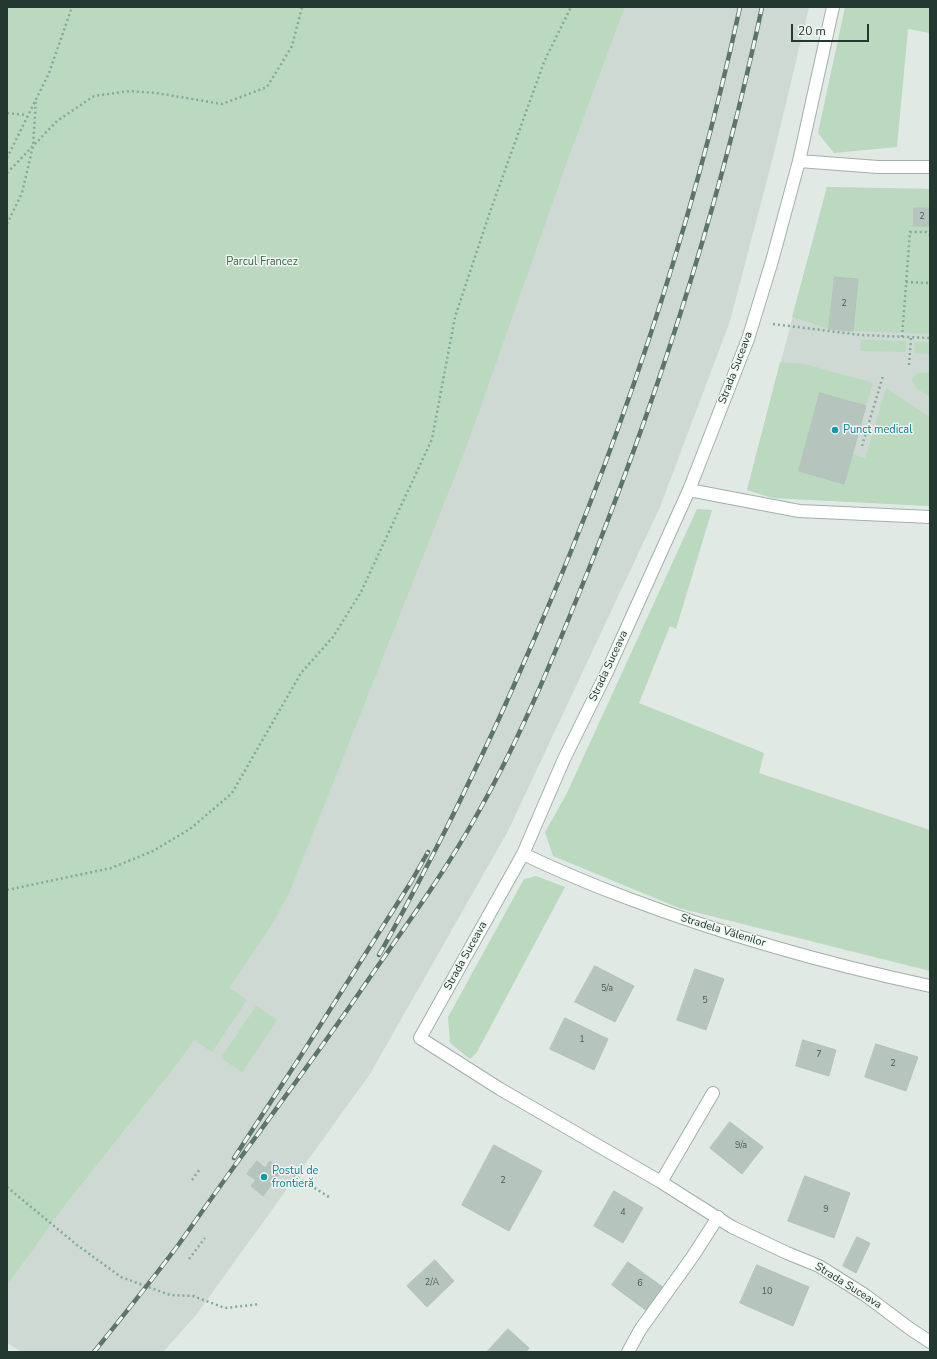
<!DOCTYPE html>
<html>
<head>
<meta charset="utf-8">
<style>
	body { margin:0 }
	#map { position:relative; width:937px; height:1359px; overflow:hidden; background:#e0e9e4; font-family:"Nunito Sans",sans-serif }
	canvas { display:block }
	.frame { position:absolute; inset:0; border:8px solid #223830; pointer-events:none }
	.scale { position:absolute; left:791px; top:24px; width:78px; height:18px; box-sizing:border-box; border:2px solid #223830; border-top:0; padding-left:5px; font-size:12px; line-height:14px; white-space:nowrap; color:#223830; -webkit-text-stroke:3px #f0f6f2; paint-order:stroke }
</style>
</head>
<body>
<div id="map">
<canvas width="937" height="1359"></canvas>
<div class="frame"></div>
<div class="scale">20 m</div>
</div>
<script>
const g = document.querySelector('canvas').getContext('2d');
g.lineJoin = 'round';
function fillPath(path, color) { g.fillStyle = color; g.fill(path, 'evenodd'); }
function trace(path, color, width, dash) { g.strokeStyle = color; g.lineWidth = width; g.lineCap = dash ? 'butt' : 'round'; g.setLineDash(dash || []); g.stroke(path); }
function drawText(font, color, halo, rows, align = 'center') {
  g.font = font + ' "Nunito Sans",sans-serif'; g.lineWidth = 3; g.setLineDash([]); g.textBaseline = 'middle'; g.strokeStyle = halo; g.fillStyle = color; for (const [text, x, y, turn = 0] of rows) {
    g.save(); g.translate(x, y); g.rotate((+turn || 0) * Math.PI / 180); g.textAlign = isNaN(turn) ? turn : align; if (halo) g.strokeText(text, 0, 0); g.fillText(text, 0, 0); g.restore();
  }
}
const built = new Path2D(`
	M625,7H809L774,153L730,321L660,507L508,831L370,1074L196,1315L163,1352H22L7,1343V1286L63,1208L179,1062L267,931L289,894L369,689Z
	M827,187L930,189V506L773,498L747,490Z`);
const green = new Path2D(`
	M7,7H625L566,165L466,448L289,894L268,931L229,988L247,1000L212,1052L194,1040L179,1062L63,1208L7,1286Z
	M845,7H929L930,9V33L908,29L897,147L834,153L818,133Z
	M827,187L930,189V334L853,331L858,279L835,277L829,329L792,317Z
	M861,340L906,341V352L860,351Z
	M915,342H930V354L914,353Z
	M780,362L805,364L873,383L866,406L820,393L799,471L844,484L852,454L865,458L886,388L930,417V506L773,498L747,490Z
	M917,373H930V397L916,388L912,379Z
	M697,509L712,510L676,629L670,626L639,703L764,753L759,773L930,830V971L679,908L553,856L545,832L566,795Z
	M536,876L565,887L477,1052L470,1059L450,1043L448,1017L524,879Z
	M256,1006L277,1020L242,1072L221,1058Z`);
const building = new Path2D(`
	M914,208H930V226H914Z
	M835,277L858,279L853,331L829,329Z
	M820,393L866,406L844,484L799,471Z
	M595,966L634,986L615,1022L575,1002Z
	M695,969L724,979L706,1030L677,1020Z
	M565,1018L608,1039L594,1070L550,1049Z
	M803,1040L836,1050L829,1076L796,1066Z
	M876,1044L918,1057L906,1091L865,1077Z
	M730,1122L763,1147L742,1174L710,1148Z
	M494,1145L542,1171L509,1231L462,1205Z
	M257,1161L265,1168L270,1161L282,1170L263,1196L251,1186L256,1180L247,1174Z
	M805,1176L850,1193L834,1238L788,1221Z
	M614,1191L643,1208L623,1243L594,1226Z
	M857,1237L870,1243L856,1273L843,1266Z
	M435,1260L454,1281L427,1307L407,1286Z
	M628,1262L664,1288L647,1311L612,1285Z
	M757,1265L809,1287L793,1326L740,1303Z
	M508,1329L529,1348L526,1352H487Z`);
const path = new Path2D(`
	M7,113L27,115
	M7,158L49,73L72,7
	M7,173L57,121L94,96L130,91L156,93L222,104L267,87L292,46L302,7
	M7,224L22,193L33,146L36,99
	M906,282L930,283
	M773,324L861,335L930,338
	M902,337L910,232H926L930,235
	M909,365L911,338
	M862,446L883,376
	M7,890L111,868L153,851L190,829L232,793L301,673L333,637L361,592L432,439L455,317L491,209L544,62L571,7
	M289,1172L329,1197
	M192,1180L200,1169
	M7,1187L77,1245L121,1277L170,1295L193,1296L225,1308L260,1304
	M189,1259L205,1238`);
const minor = new Path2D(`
	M833,7L799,161L772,261L748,339L689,490L606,674L564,759L523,854L420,1038L500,1089L661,1182L732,1227L787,1253L819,1266L865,1295L909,1328L930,1342
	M799,161L878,167H930
	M689,490L799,511L930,517
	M523,854C557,870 592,885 627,898C725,935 827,964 930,986
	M661,1182L713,1093
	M628,1352L640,1330L693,1256L718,1217`);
const rail = new Path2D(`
	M379,955C402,915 423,874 444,833C470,781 495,729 518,676C614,461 690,237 740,7
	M234,1158L300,1057L411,882L428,852
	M94,1352C123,1316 152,1280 179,1244C204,1209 229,1173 255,1138C292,1087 330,1036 366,983C405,927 446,871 479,811C524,731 558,646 592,561C663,381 722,196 762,7`);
const markers = [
	[835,430,4,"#0f9aa8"],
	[264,1177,4,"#0f9aa8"]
];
const numberNames = [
	["2",922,217],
	["2",844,304],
	["5/a",607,989],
	["5",705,1001],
	["1",582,1040],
	["7",819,1055],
	["2",893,1064],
	["9/a",741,1146],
	["2",503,1181],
	["9",826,1210],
	["4",623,1213],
	["2/A",432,1283],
	["6",640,1284],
	["10",767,1292]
];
const parkNames = [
	["Parcul Francez",262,262]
];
const streetNames = [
	["Strada Suceava",736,368,-69],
	["Strada Suceava",609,666,-65],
	["Stradela Vălenilor",723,931,17],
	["Strada Suceava",466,956,-61],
	["Strada Suceava",848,1286,32]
];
const cultureNames = [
	["Punct medical",843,430],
	["Postul de",272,1171],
	["frontieră",272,1184]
];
fillPath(built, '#ced9d3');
fillPath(green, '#bad9bf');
fillPath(building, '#b5c4bd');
trace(building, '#b3c2ba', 1);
trace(minor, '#a3b0aa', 14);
trace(path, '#83aa9a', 2.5, [2, 3]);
trace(minor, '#fff', 12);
trace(rail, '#5c746b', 4.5);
trace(rail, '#f0f6f2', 3, [9]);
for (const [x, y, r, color] of markers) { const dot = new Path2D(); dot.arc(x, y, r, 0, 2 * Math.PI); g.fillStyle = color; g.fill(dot); trace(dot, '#f0f6f2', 1.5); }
drawText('9px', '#475b53', null, numberNames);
drawText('11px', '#306b41', '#f0f6f2', parkNames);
drawText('11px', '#223830', '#f0f6f2', streetNames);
drawText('11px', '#0d838f', '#f0f6f2', cultureNames, 'left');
</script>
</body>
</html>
